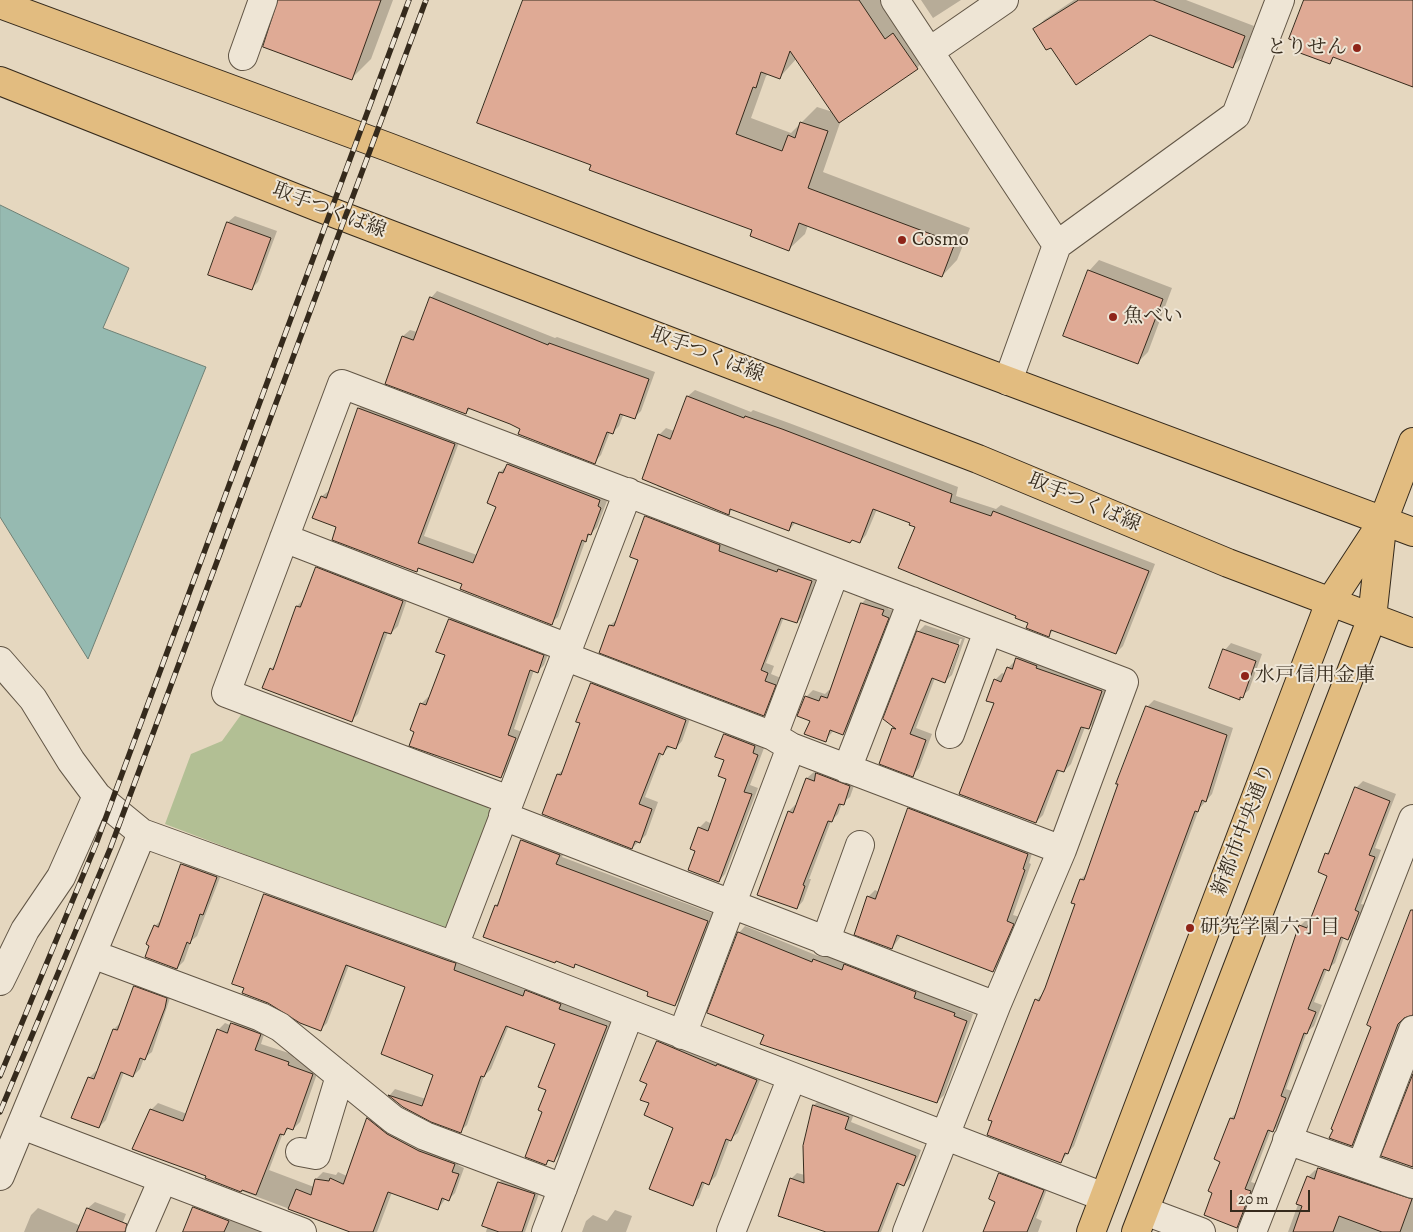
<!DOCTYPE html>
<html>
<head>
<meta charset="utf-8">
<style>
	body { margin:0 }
	#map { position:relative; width:1413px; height:1232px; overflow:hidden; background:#e5d7bf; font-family:Alegreya,serif }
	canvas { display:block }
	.scale { position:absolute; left:1230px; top:1190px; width:80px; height:22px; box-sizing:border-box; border:2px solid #352a1c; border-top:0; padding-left:6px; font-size:15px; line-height:18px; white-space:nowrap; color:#352a1c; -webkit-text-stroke:4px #eee5d5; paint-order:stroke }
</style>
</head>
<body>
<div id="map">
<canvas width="1413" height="1232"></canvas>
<div class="scale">20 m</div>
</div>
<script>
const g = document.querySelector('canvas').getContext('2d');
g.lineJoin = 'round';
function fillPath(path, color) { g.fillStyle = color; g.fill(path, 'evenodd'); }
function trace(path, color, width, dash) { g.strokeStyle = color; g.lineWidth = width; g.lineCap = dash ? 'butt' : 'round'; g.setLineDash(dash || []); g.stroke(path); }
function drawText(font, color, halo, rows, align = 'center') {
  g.font = font + ' Alegreya,"Noto Serif JP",serif'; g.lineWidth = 4; g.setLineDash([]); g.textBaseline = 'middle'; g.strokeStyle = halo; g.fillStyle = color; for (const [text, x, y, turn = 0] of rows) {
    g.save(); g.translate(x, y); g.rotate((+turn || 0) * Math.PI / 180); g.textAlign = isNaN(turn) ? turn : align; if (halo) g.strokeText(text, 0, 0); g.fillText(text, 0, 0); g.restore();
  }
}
const green = new Path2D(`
	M243,712L487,805L492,815L448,932L165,824L191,754L222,741Z`);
const water = new Path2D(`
	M0,205L129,268L103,328L206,367L88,659L0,517Z`);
const shadow = new Path2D(`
	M278,0H393L371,59L352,78Z
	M524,0H885L932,52L917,68L841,120L823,172L970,228L957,260L942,276L808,225L805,234L789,249L754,229L593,164ZM797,58L833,112L817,107L791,133L751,118L766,76L769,73L780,77Z
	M921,0H961L933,18Z
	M1074,0H1186L1254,26L1243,57L1233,66L1150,34L1051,46L1035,30L1044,20Z
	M235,216L277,231L258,282L251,289L210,274L228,222Z
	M1099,260L1172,288L1148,352L1137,363L1089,271Z
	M437,291L555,338L557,337L655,372L641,411L635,417L624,413L619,426L612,433L610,432L601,455L594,462L522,428L471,408L466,413L403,336L410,330L417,332L431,298Z
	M695,390L751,412L753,410L789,423L958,487L956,496L996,509L1001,505L1155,564L1123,646L1116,653L1054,630L1048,635L1018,615L912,522L877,509L866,535L860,542L796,522L789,530L733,509L729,513L657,486L659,435L666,428L674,431L688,396Z
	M366,402L461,437L424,536L477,555L498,506L500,472L515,458L606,493L603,499L607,501L597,527L586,539L558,617L551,623L464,583L420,567L416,571L338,527L314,517L322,496L330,490L359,408Z
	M653,510L818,574L804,615L797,622L784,617L766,663L774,666L771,674L781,678L770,708L764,714L610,625L618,619L640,559L646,517Z
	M324,561L409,594L398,626L391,633L388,632L358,714L351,721L271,669L276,664L297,606L304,599L317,568Z
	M869,596L890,603L888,609L895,611L849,727L842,734L834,730L825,741L811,721L806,697L813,690L825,694L829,690L831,691L862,603Z
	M457,613L550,649L544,665L538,671L534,670L514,729L522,732L507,770L500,777L415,731L421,704L428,697L430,698L446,654L438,651L450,619Z
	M925,625L965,638L952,675L945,681L935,678L916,728L932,734L919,768L913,775L893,728L918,632ZM960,639H962L949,675H947Z
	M1231,643L1262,654L1249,690L1239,698L1210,688L1225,650Z
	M1024,652L1108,685L1096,721L1089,728L1085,727L1071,764L1064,771L1060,769L1043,815L1036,822L996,703L995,680L1002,673L1005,674L1008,668Z
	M598,677L692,713L682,741L676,748L670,747L662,753L645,797L658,802L646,835L632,848L558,774L565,768L582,723L592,684Z
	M1154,700L1233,728L1212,794L1199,809L1074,1146L1061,1161L1036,1000L1044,993L1076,904L1081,879L1088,872L1147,707Z
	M732,728L761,739L759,746L764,748L750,785L758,788L725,874L719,881L697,851L699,828L706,821L712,824L727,778L725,735Z
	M824,767L856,780L850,797L842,803L838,814L831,821L809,879H811L803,901L797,908L758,894L789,811L795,805H797L807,778L814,772L818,773Z
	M1363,781L1396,794L1375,848L1381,850L1361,904L1365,905L1355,932L1348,939L1344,937L1335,963L1327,969L1314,1002L1322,1005L1314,1026L1307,1032L1286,1089L1292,1091L1280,1124L1273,1131L1271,1130L1251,1182L1257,1184L1244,1220L1237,1227L1214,1192L1231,1118L1237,1112L1300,926L1307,919L1311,920L1328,875L1326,854L1332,848L1356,788Z
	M916,802L1034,847L1029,863L1031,864L1013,915L1020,917L1000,964L993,970L901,936L892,948L868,897L875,890L879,892L909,809Z
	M529,834L566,848L562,857L714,914L681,998L675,1005L650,991L576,963L573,966L484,936L496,905L500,901L522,840Z
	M189,858L223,870L197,936L191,941L184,961L177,968L155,926L162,919L182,865Z
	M272,888L462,957L459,963L613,1019L560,1154L553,1161L550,1160L546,1163L543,1111L556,1043L509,1025L491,1069L484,1076L467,1125L460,1131L403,1106L390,1095L395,1089L426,1099L435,1074L407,986L349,965L327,1023L320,1030L266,895Z
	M1413,924V1014L1405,1016L1358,1138L1352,1145L1331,1137L1347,1088L1351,1084Z
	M745,926L818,956L821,953L922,985L920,992L961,1006L960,1009L973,1014L944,1095L937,1102L765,1034L739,933Z
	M141,980L172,992L152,1052L144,1058L140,1069L133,1076L124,1072L106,1120L99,1127L89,1078L96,1071L98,1072L114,1029L120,1023L135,987Z
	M239,1017L266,1028L261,1044L295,1055L294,1058L319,1068L300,1122L293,1129L290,1128L283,1133L269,1170L314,1187L316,1179L323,1172L336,1175L338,1172L347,1176L368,1119L374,1112L461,1157L458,1165L464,1168L455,1193L449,1199L446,1198L438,1209L392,1192L377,1232H351L207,1178L208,1175L134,1148L152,1109L158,1103L187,1114L218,1030L225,1023L232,1026Z
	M664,1035L763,1073L738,1133L730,1139L716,1176L709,1183L705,1182L699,1198L692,1204L675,1127L650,1102L648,1083L658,1042Z
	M820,1099L855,1111L851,1122L921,1150L910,1178L904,1185L900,1183L881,1232H830L791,1179L797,1173L805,1175L814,1105Z
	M1326,1161L1413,1190V1232H1288L1308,1177L1315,1170L1318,1172Z
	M1007,1167L1049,1184L1036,1218L1042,1221L1038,1232H984L997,1201L1000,1174Z
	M506,1176L541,1188L525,1232H486L499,1183Z
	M201,1201L284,1232H184L194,1208Z
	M95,1202L126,1214L119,1232H24L31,1215L38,1208L81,1226L88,1208Z
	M615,1210L632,1216L626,1232H582L586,1221L593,1215L607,1221Z`);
const building = new Path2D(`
	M278,0H381L352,80L263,47Z
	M523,0H859L885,39L893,33L918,69L839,123L790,51L780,79L761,72L756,88L753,87L736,134L782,151L788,135L795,138L800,122L828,131L808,188L955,243L942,277L799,223L789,251L750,236L752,230L589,170L591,165L477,123Z
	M1079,0H1153L1245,36L1233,68L1150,35L1076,85L1051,48L1046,50L1033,29Z
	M1304,0H1413V87L1333,57L1330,64L1300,53L1303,44L1289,39Z
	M227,222L271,238L252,290L208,275Z
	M1088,270L1163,299L1138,364L1063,336Z
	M430,297L548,345L549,343L649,379L635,419L620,414L613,434L607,432L595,464L518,434L520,429L510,424L468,408L466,414L385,384L402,336L413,340Z
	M687,396L744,418L745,416L782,429L952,494L950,502L991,516L993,511L1149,571L1116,654L1051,630L1049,637L1026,628L1028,623L1015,618L1016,616L898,568L915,527L909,525L910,523L873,509L860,543L852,540L850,543L792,522L789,531L730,509L729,515L642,479L658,434L670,439Z
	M358,408L455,444L418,543L473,563L496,507L487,503L499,472L503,473L507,464L600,500L598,506L601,508L591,535L588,534L586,542L582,540L552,625L460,589L462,584L418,568L417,572L414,571L332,540L336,527L312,518L321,496L326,498Z
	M645,516L720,545L719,551L777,572L778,569L812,581L797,623L781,618L761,670L768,673L765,681L776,685L764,716L599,653L609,625L614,626L638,560L630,557Z
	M316,567L403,601L391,634L384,632L352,722L262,688L270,668L273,670L296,606L300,607Z
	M861,603L884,610L882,615L889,618L843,735L830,730L826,742L804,734L810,721L797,716L805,696L819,701L821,696L827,698Z
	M449,619L544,655L538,673L530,670L508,735L516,738L501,778L409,746L414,732L410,730L420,703L426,705L445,655L436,652Z
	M917,631L959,645L945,683L932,678L910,734L926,740L913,777L879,764L892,728L896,729L883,719Z
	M1223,649L1256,661L1243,698L1240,697V700L1209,688Z
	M1016,658L1037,666L1036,668L1102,691L1089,729L1081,727L1064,772L1057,770L1036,823L959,794L994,703L986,701L994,679L1001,682L1007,667L1012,669Z
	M591,683L686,720L676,749L667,746L663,755L659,753L639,804L652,809L640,843L635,841L632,849L542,814L557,774L561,775L580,723L576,722Z
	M1146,706L1227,735L1206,802L1202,800L1198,812L1195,811L1068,1154L1065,1153L1061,1163L987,1135L992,1121L988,1120L1035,999L1039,1001L1045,988L1075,904L1071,903L1080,879L1084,880L1118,784H1116Z
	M724,734L755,746L753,753L758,755L744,792L752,794L719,882L688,870L695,851L690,849L698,827L708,831L726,779L718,776L724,760L715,757Z
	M816,773L850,786L844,805L839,804L832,822L828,821L803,885L805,886L797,909L757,895L788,811L793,813L806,778L814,781Z
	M1355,787L1390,801L1369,855L1375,857L1355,910L1359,912L1348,940L1341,937L1329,971L1324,969L1308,1009L1316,1012L1307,1034L1304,1033L1281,1096L1286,1098L1273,1132L1268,1130L1245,1189L1251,1191L1237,1228L1204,1215L1212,1193L1208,1191L1220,1162L1214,1159L1230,1118L1234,1119L1299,925L1307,928L1327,876L1318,872L1325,853L1328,854Z
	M908,808L1028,854L1023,869L1025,870L1007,921L1014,924L993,972L897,935L892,949L854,935L867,896L875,899Z
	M521,840L560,855L556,864L708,921L675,1006L647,996L648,992L575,964L574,968L556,961L555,963L483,937L495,905L497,906Z
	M181,864L217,877L203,915L200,914L190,944L187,942L177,969L145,957L149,946L146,944L154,925L158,927Z
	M264,894L449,961L456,963L454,970L523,996L525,990L561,1004L559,1009L607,1026L554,1162L548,1160L546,1165L525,1157L542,1112L538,1110L546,1090L538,1087L555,1044L506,1026L484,1077L481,1076L461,1133L431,1122L403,1107L388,1095L422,1106L433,1075L381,1054L405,987L346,965L321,1031L300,1023L268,1003L242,993L244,988L232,984Z
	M1411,910H1413V1015L1404,1018L1398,1024L1352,1146L1329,1138L1333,1130L1331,1129L1371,1027L1367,1025Z
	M738,932L812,962L813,959L842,970L844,964L916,992L914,998L955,1013L954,1016L967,1021L937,1103L760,1044L764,1035L707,1013Z
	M134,986L167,998L165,1008L145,1060L140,1058L133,1077L121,1072L99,1128L71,1118L88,1077L94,1079L113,1029L117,1030Z
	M231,1023L261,1034L255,1050L289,1062L288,1065L313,1074L293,1130L287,1128L284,1135L280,1134L256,1195L242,1190L241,1192L205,1178L206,1176L132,1149L150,1109L183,1121L217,1029L227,1033Z
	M657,1041L716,1066L717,1064L757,1080L731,1141L726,1139L709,1185L702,1182L693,1206L649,1189L673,1128L644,1115L649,1103L640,1100L647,1084L640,1081Z
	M1413,1074V1167L1381,1156Z
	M813,1105L849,1117L845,1129L916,1156L904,1186L897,1183L878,1232H826L778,1216L790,1178L804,1183L803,1146Z
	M367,1118L387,1134L419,1151L455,1164L452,1172L459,1174L449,1201L442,1198L438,1210L388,1192L373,1232H350L288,1209L296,1189L311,1195L315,1179L329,1181L330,1178L343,1184Z
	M1318,1168L1412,1199L1400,1232H1382L1339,1216L1333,1232H1293L1302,1206L1296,1204L1307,1176L1314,1179Z
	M999,1173L1044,1190L1027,1232H983L995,1202L989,1199Z
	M498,1182L535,1194L522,1232H499L482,1226Z
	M193,1207L229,1221L224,1232H183Z
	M87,1208L127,1224L125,1232H77Z`);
const minor = new Path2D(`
	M895,0L1057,245
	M930,51L1004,0
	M243,56L263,0
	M1008,381L1057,245L1236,115L1280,0
	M284,538L568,648
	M564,656L773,736L791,747L1062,850
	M0,661L33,699L71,761L97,796L142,833
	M950,734L988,631
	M773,736L835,572
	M847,769L912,601
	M509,800L226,693L342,384L1124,682L1062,850L996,1006L907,1232
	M503,816L996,1006
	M825,942L860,845
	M454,946L628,492
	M92,954L261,1017L280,1027L394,1120L425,1136L563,1188
	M0,981L25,930L61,877L97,796
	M682,1035L791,747
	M22,1125L302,1232
	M1287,1140L1413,1184
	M300,1152L316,1155L340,1076
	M1361,1166L1413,1030
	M0,1176L142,833L454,946L1104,1197
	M1145,1211L1201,1232
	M140,1232L163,1179
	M546,1232L629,1015
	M731,1232L792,1077
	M1252,1232L1413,819`);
const major = new Path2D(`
	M0,4L388,147L644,245L1413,532
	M0,81L318,207L978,459L1228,563L1413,633
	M1091,1232L1330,602L1383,521L1413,442
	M1136,1232L1372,618L1382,527`);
const rail = new Path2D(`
	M0,1076L96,844L409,0
	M0,1112L110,849L426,0`);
const markers = [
	[1357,48,5,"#8f2418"],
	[902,240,5,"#8f2418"],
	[1113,317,5,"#8f2418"],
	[1245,676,5,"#8f2418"],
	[1190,928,5,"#8f2418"]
];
const poiNames = [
	["とりせん",1347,48,"right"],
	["Cosmo",912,240],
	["魚べい",1123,317],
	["水戸信用金庫",1255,676],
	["研究学園六丁目",1200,928]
];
const streetNames = [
	["取手つくば線",329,211,21],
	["取手つくば線",707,355,21],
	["取手つくば線",1084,503,23],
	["新都市中央通り",1244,830,-69]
];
fillPath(green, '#b2bf94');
fillPath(water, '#96bab1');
trace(water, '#6f8075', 1);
fillPath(shadow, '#0003');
fillPath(building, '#dfaa95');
trace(building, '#352a1c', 1);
trace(minor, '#615545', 30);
trace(major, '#352a1c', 30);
trace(minor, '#eee5d5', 28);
trace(major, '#e2bc80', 28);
trace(rail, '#352a1c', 5.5);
trace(rail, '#eee5d5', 4, [11]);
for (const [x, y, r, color] of markers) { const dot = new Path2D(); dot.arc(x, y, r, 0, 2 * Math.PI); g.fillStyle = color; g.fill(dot); trace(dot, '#eee5d5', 2); }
drawText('20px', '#352a1c', '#eee5d5', poiNames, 'left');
drawText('20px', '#352a1c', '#eee5d5', streetNames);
</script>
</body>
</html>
